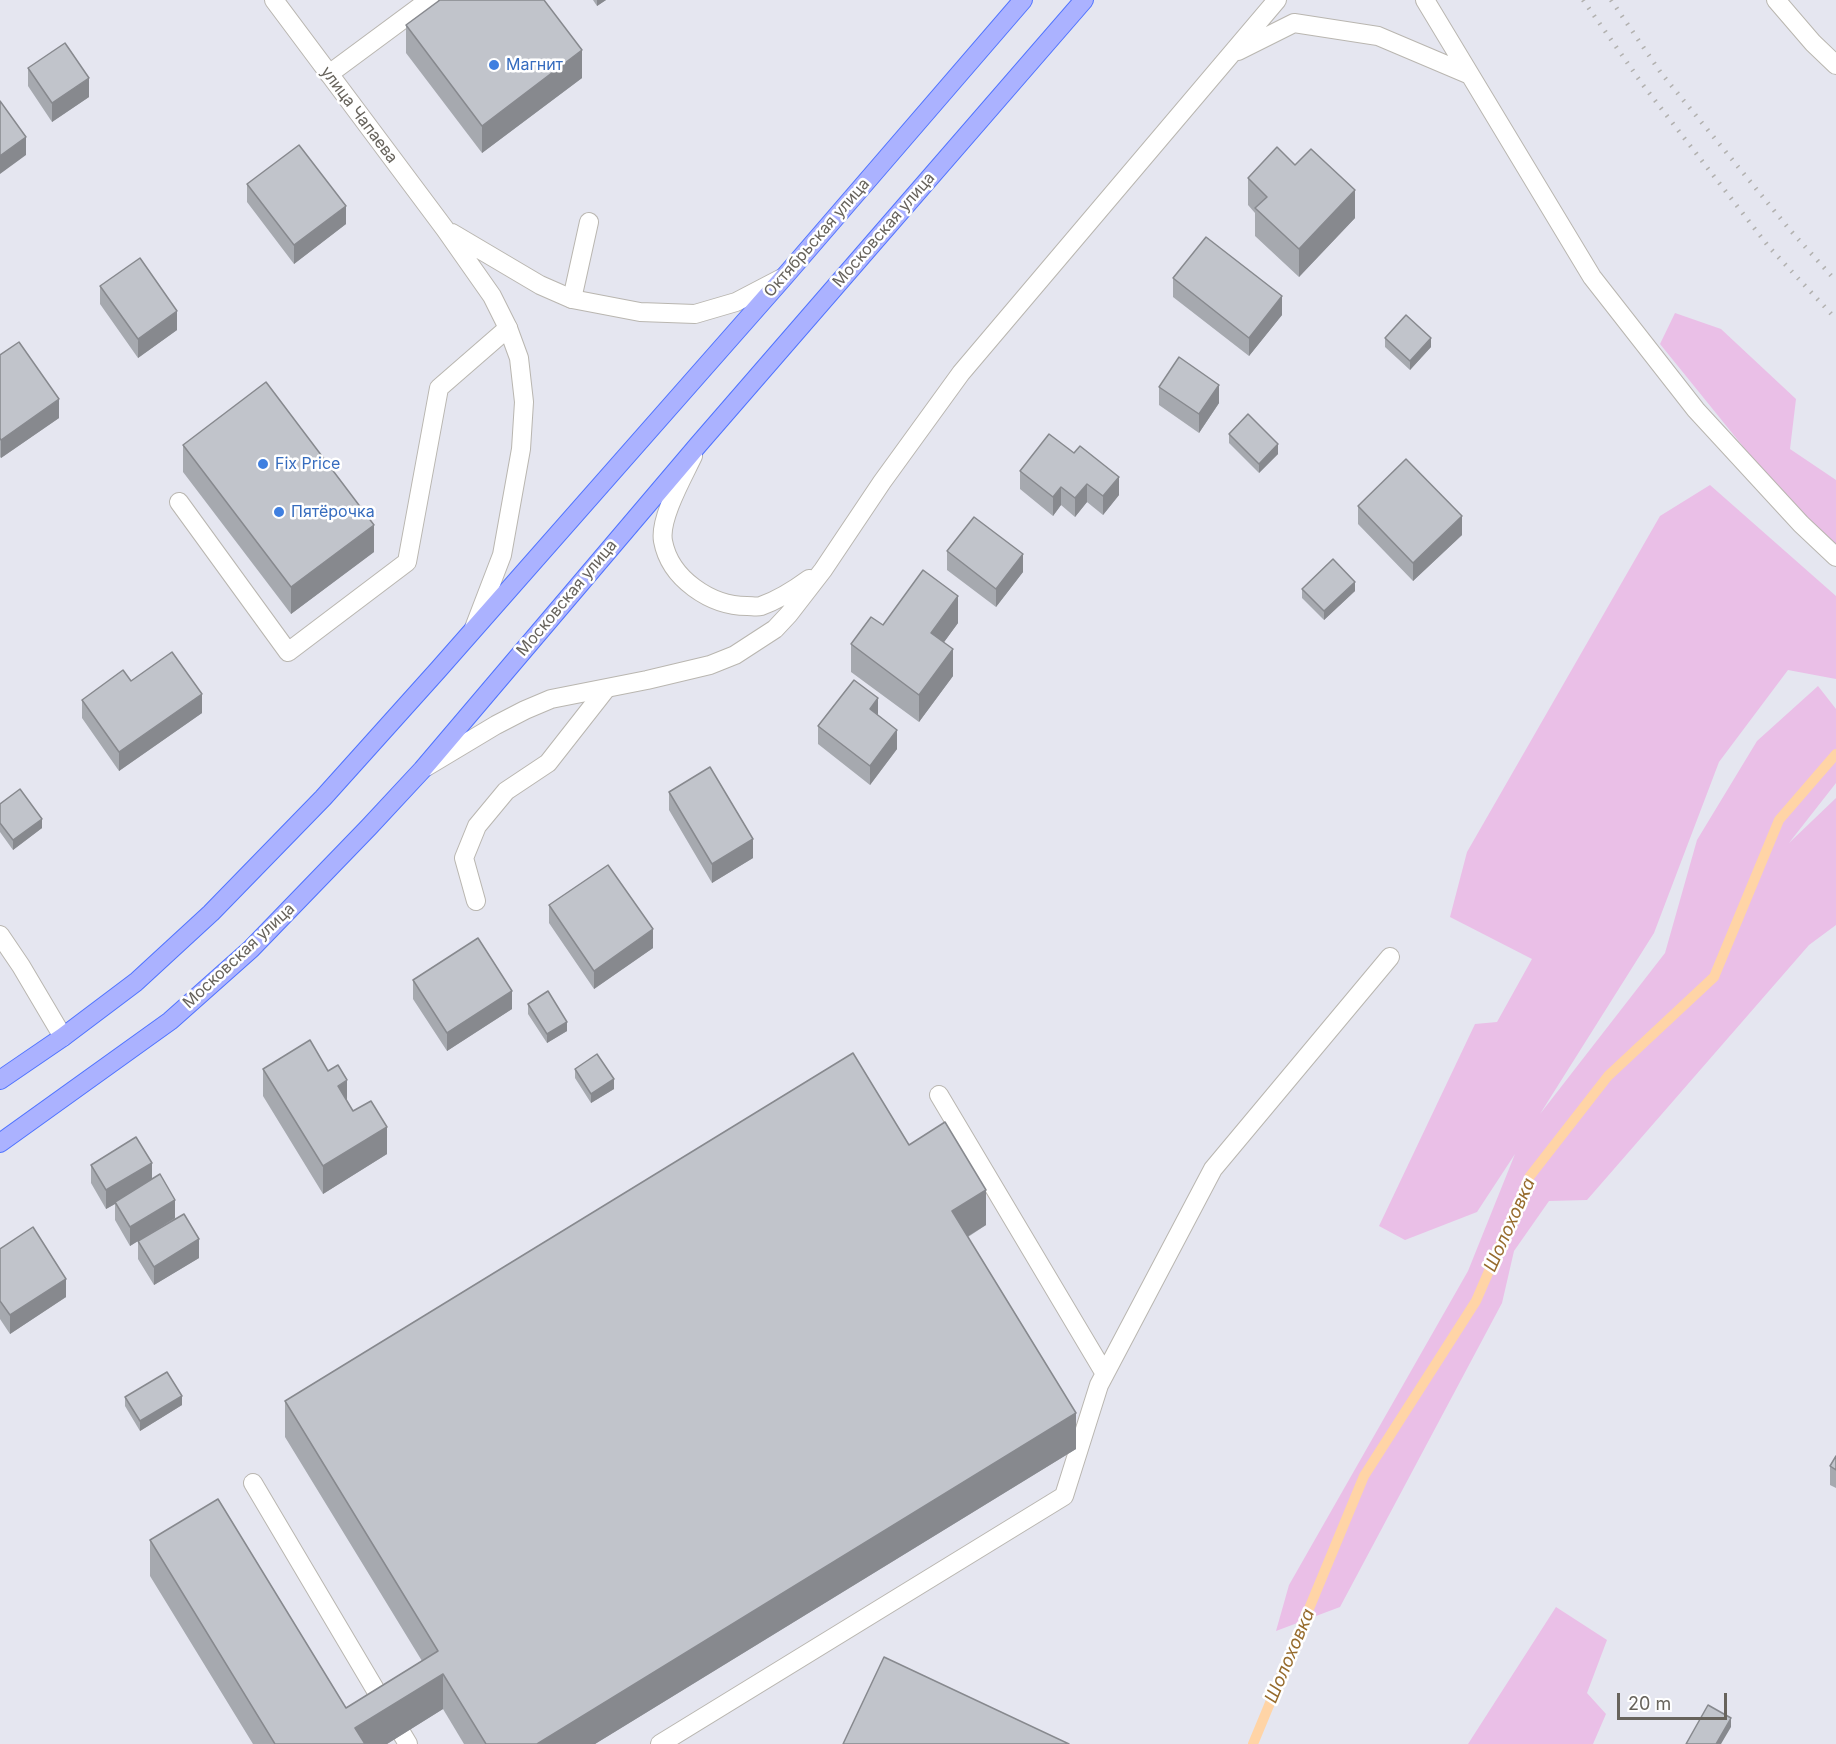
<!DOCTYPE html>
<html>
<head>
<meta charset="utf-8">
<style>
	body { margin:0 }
	#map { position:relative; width:1836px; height:1744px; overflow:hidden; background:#e5e6f0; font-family:Inter,sans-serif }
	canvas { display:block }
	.scale { position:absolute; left:1617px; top:1693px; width:110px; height:27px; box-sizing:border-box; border:3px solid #67635c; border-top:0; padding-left:8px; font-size:18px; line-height:21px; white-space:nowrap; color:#67635c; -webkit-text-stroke:4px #fff; paint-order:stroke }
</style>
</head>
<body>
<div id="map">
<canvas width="1836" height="1744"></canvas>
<div class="scale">20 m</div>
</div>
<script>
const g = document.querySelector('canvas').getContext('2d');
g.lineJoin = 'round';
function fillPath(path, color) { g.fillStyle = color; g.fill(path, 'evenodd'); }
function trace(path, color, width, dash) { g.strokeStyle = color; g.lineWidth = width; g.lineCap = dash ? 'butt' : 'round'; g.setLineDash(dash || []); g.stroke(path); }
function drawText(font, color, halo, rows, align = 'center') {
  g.font = font + ' Inter,sans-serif'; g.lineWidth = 5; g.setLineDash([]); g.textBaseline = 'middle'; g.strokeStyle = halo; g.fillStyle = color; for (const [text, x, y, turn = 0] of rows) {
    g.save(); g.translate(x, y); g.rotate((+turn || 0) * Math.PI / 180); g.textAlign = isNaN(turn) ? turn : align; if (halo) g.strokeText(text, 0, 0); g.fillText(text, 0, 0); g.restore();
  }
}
const green = new Path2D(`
	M1675,313L1721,329L1796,399L1790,449L1836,480V550L1805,523L1660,344Z
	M1710,485L1836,596V679L1788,670L1719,762L1654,933L1540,1114L1665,953L1697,840L1757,741L1818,686L1836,709V783L1789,843L1836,798V925L1809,945L1587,1200L1549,1201L1514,1251L1502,1303L1340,1607L1276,1631L1289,1585L1468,1271L1515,1154L1477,1212L1405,1240L1379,1226L1475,1024L1497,1022L1532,959L1450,917L1467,852L1660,516Z
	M1556,1607L1607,1640L1587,1693L1606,1714L1593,1744H1468Z`);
const stream = new Path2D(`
	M1253,1744L1364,1476L1476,1301L1530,1176L1608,1076L1714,977L1779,820L1836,754`);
const service = new Path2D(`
	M329,74L429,0
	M572,299L589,222
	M179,502L288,652L407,562L439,388L508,328
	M476,901L464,858L477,826L506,791L548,763L606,689
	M939,1095L1105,1374
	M253,1483L388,1711
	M402,1734L408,1744
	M660,1744L1064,1496L1099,1385L1213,1169L1390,957`);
const minor = new Path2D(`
	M0,935L21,966L63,1037`);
const tertiary = new Path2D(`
	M274,0L445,229L492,296L508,328L519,358L524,402L521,449L502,555L474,628
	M1425,0L1592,277L1696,410L1801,524L1836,557
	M1238,51L1294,23L1378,36L1470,75
	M452,233L540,285L572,299L640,312L695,314L736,302L782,278
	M693,456C683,477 659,519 663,541C670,579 711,606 747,606C752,606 757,607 761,606C778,600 794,590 809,579
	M426,767L496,725L525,710L551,699L647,680L710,665L735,655L775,629L789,614L823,570L882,482L961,373L1277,0`);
const secondary = new Path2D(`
	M1776,0L1813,43L1836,65`);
const primary = new Path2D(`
	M0,1080L63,1037L136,982L211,913L323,798L438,670L785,276L1023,0
	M0,1143L170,1021L251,949L369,827L422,770L698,445L1084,0`);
const rail = new Path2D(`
	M1583,0L1643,85L1769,247L1836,319
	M1611,0L1661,73L1790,230L1836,281`);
const wall = new Path2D(`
	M593,0H606L597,6Z
	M406,25L582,78L482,153L406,53Z
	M28,68L89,97L52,122L28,86Z
	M1295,165L1355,218L1299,277L1255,236V213L1248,205V178Z
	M247,184L346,224L294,264L247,202Z
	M1173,278L1282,315L1249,356L1173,297Z
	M100,286L177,330L138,358L100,304Z
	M1385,338L1431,347L1410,370L1385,347Z
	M0,355L59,418L1,458L0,457Z
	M1159,387L1219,403L1199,433L1159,405Z
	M1049,434L1119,495L1103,515L1087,502L1075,517L1061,505L1053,516L1020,489V471Z
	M1229,434L1278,454L1259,473L1229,443Z
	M183,445L374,552L291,614L183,472Z
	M1358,506L1462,535L1413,581L1358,524Z
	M947,551L1023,572L996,607L947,570Z
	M1302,589L1355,591L1324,620L1302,598Z
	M958,623L944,642L953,676L919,722L851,672V644L883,625Z
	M131,681L202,713L119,771L82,718V700Z
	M818,726L897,749L870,785L818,744Z
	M669,792L753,858L712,883L669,810Z
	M0,804L42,828L13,850L0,832Z
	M549,905L653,948L594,989L549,923Z
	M413,980L512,1009L447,1051L413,999Z
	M528,1004L567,1031L547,1043L528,1014Z
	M263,1069L347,1101L353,1111L387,1154L323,1194L263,1096Z
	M575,1069L614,1089L591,1103L575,1078Z
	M909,1145L986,1225L968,1237L1076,1449L595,1744H464L443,1709L387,1744H253L150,1576V1540L346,1708L422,1661L285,1437V1401Z
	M91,1165L152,1179L199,1258L154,1285L138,1259V1241L130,1246L115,1220V1204L106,1209L91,1183Z
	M0,1249L66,1297L10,1334L0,1319Z
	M125,1397L182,1405L140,1431L125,1406Z
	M1836,1456V1488L1830,1485V1466Z`);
const shadedWall = new Path2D(`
	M597,0H606L597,6Z
	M582,50V78L482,153V126Z
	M89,78V97L52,122V103Z
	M26,137V155L0,174V156Z
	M1355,190V218L1299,277V249Z
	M346,206V224L294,264V245Z
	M1282,296V315L1249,356V338Z
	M177,311V330L138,358V339Z
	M1431,338V347L1410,370V361Z
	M1219,385V403L1199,433V414Z
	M59,399V418L1,458V440Z
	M1278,444V454L1259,473V464Z
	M1119,477V495L1103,515V496Z
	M1087,484V502L1075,517V498Z
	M1061,487V505L1053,516V497Z
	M1462,516V535L1413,581V563Z
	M374,525V552L291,614V587Z
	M1023,554V572L996,607V589Z
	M1355,582V591L1324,620V611Z
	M958,596V623L931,660V633Z
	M953,649V676L919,722V695Z
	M202,694V713L119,771V752Z
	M878,698V717L870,709Z
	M897,730V749L870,785V766Z
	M42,819V828L13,850V840Z
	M753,839V858L712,883V864Z
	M653,929V948L594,989V971Z
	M512,991V1009L447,1051V1033Z
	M567,1022V1031L547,1043V1034Z
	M614,1079V1089L591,1103V1094Z
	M347,1080V1108L338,1086Z
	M387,1127V1154L323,1194V1166Z
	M152,1163V1182L115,1202V1204L106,1209V1190Z
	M986,1190V1225L952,1246V1211Z
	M175,1200V1218L130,1246V1227Z
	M199,1239V1258L154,1285V1267Z
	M66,1279V1297L10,1334V1315Z
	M182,1396V1405L140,1431V1421Z
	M1076,1413V1449L595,1744H537Z
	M443,1674V1709L387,1744H355V1728Z
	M1731,1718V1727L1721,1744H1716Z`);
const building = new Path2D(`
	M440,0H544L582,50L482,126L406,25Z
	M65,43L89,78L52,103L28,68Z
	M0,101L26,137L0,156Z
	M299,145L346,206L294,245L247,184Z
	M1277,147L1295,165L1311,149L1355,190L1299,249L1255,208L1267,197L1248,178Z
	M1206,237L1282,296L1249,338L1173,278Z
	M140,258L177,311L138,339L100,286Z
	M1406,315L1431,338L1410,361L1385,338Z
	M19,342L59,399L1,440L0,438V355Z
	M1179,357L1219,385L1199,414L1159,387Z
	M266,382L374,525L291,587L183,445Z
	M1248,414L1278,444L1259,464L1229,434Z
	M1049,434L1074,453L1080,446L1119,477L1103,496L1087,484L1075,498L1061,487L1053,497L1020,471Z
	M1406,459L1462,516L1413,563L1358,506Z
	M974,517L1023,554L996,589L947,551Z
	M1333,559L1355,582L1324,611L1302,589Z
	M923,570L958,596L931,633L953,649L919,695L851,644L871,617L883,625Z
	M172,652L202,694L119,752L82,700L123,670L131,681Z
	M854,680L878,698L870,709L897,730L870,766L818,726Z
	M710,767L753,839L712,864L669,792Z
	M20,789L42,819L13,840L0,823V804Z
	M608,865L653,929L594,971L549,905Z
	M478,938L512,991L447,1033L413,980Z
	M548,991L567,1022L547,1034L528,1004Z
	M310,1040L328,1071L338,1065L347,1080L338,1086L353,1111L371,1101L387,1127L323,1166L263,1069Z
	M853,1053L909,1145L945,1122L986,1190L952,1211L1076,1413L537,1744H486L443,1674L355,1728L365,1744H275L150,1540L218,1499L346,1708L438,1651L285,1401Z
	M597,1054L614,1079L591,1094L575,1069Z
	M136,1137L152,1163L106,1190L91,1165Z
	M160,1174L175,1200L130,1227L115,1202Z
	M184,1214L199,1239L154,1267L138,1241Z
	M33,1227L66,1279L10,1315L0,1301V1249Z
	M167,1372L182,1396L140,1421L125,1397Z
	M1836,1456V1470L1830,1466Z
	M884,1657L1069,1744H843Z
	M1708,1705L1731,1718L1716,1744H1686Z`);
const markers = [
	[494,65,6,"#3f7fe0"],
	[263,464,6,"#3f7fe0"],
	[279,512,6,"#3f7fe0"]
];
const shopNames = [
	["Магнит",506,65],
	["Fix Price",275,464],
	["Пятёрочка",291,512]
];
const streetNames = [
	["улица Чапаева",359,115,53],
	["Московская улица",884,230,-49],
	["Октябрьская улица",817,238,-49],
	["Московская улица",567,598,-50],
	["Московская улица",239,956,-43]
];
const waterNames = [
	["Шолоховка",1510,1225,-66],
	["Шолоховка",1290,1656,-67]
];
fillPath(green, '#eabfe7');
trace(stream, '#ffd4a6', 10);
trace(service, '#b9b6b0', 20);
trace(minor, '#b9b6b0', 20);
trace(tertiary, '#b9b6b0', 20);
trace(secondary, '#b9b6af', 20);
trace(primary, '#4f73ff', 20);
trace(service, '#fff', 18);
trace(minor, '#fff', 18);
trace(tertiary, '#fff', 18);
trace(secondary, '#fff', 18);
trace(primary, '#abb2ff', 18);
trace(rail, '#b2b1af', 4.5, [1.5, 8]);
fillPath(wall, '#a6a9af');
fillPath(shadedWall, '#87898e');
fillPath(building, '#c1c4cb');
trace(building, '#87898e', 1.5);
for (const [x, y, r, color] of markers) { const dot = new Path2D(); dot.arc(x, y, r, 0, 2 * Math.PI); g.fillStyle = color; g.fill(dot); trace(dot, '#fff', 2); }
drawText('16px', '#366cbe', '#fff', shopNames, 'left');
drawText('16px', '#67635c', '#fff', streetNames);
drawText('italic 18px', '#976c2e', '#fff', waterNames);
</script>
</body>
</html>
